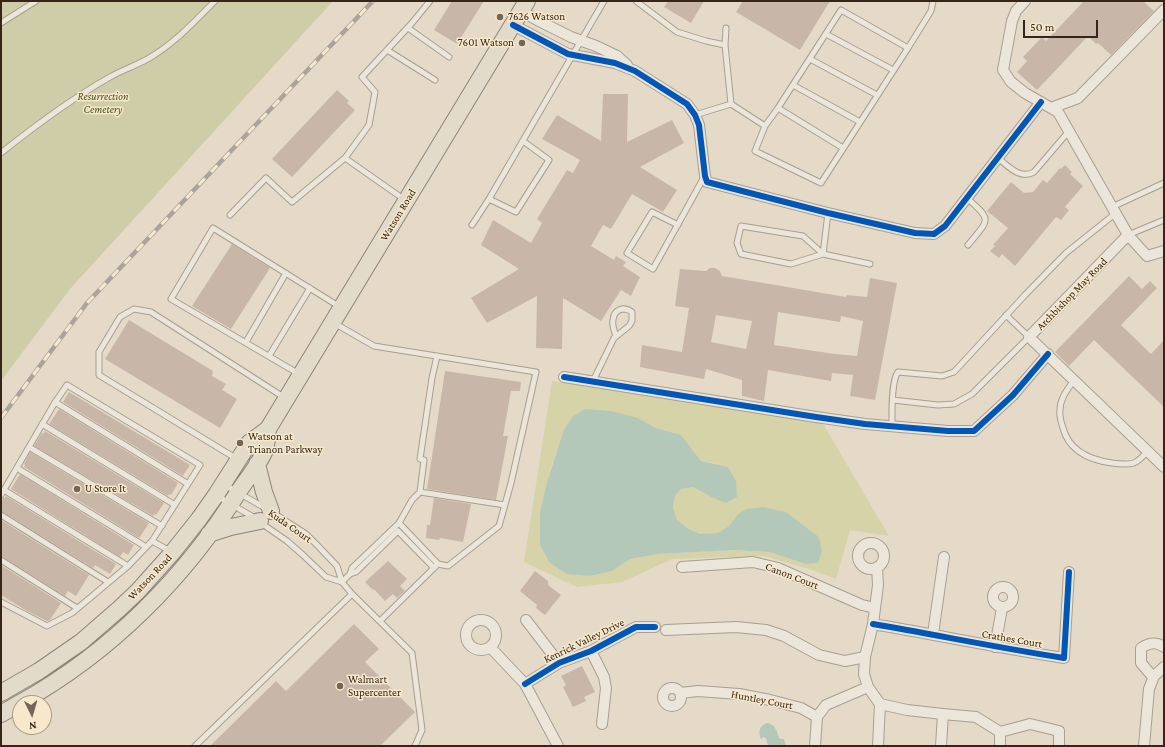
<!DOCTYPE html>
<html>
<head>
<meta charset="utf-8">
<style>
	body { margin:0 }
	#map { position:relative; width:1165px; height:747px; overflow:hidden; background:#e4dac7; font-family:"Crimson Pro",serif }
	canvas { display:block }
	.frame { position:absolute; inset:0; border:2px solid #36261a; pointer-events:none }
	.north { position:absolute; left:12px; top:695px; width:40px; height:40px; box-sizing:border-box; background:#f7e8cb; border:1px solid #aa9a84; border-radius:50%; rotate:175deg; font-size:11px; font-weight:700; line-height:16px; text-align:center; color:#36261a }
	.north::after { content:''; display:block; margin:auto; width:14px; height:18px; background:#736557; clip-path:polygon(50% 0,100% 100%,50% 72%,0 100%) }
	.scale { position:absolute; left:1023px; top:20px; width:75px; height:18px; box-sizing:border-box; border:2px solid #36261a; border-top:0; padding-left:5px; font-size:12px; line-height:14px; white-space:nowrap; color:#36261a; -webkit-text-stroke:3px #f7e8cb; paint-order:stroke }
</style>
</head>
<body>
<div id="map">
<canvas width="1165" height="747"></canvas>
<div class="frame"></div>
<div class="north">N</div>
<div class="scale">50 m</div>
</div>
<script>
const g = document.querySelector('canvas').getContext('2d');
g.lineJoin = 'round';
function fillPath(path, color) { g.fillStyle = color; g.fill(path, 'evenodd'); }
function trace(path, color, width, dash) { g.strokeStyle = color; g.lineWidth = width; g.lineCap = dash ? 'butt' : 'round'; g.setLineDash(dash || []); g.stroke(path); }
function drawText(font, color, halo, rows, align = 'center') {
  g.font = font + ' "Crimson Pro",serif'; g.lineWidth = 3; g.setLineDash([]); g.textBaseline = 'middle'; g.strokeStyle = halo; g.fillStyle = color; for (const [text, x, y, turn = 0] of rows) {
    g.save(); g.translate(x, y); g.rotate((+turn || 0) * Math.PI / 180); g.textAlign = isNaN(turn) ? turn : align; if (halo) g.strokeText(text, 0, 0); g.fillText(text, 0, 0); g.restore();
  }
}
const green = new Path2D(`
	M552,381L822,422L889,536L850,530L836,579L812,570L764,556L672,559L622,582L577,587L524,562ZM572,417L638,418L656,428L680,435L701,461L718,464L711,497L693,487L681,489L675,496L673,507L677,520L687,528L700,534L718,533L729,526L738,514L763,507L786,512L819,537L806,564L769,552L734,550L658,554L630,559L612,571L590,576L540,511C547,479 556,446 572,417Z`);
const cemetery = new Path2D(`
	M1,1H333L70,289L1,381Z`);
const water = new Path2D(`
	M585,409L611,411L638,418L656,428L681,435L701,461L728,467L736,481L737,497L726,503L711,497L693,487L681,489L675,496L673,507L677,520L687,528L700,534L718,533L729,526L738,514L747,509L763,507L786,512L819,537L822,551L818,563L806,564L769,552L734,550L658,554L630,559L612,571L590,576L567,574L550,563L540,545V511L547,482L563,432L572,417Z
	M767,723C775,724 777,731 779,738L781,739H784L786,746H768L766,738L764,737L761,739C758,732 759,726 767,723Z`);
const building = new Path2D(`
	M452,1H484L457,44L434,30Z
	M668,1H704L691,23L664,7Z
	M743,1H830L800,50L736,12Z
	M1084,1H1143L1154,11L1111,55L1098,43L1096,44L1088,36L1037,90L1017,72L1027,61L1023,57L1042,37L1046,41Z
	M337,90L349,101L347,103L355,110L292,177L272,159Z
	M603,94H628L627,142L672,120L684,143L640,167L677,190L663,212L632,194L611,229L603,225L591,246L614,260L616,256L626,262L623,266L640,277L631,296L621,290L601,321L563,298L562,349L536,348L537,296L487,323L471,298L519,269L481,245L493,220L531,243L542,223L537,219L567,170L573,173L580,160L542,139L557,115L601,141Z
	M1065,165L1072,172L1070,174L1083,186L1065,207L1069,210L1061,220L1056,217L1015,266L1002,254L999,258L990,251L995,246L993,245L1008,228L987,211L1011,182L1024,193L1033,192L1043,180L1047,183L1060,168L1061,169Z
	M232,244L270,268L231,329L192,306Z
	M710,268H715L720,271L722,276L846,297L847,295L867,297L870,278L897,283L875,400L850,396L853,375L832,373L831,381L768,370L764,401L742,396V380L706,369L704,379L640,367L642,345L682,352L689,308L675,306L680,269L706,271ZM778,312L840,322L841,316L863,321L857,356L835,354L774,345ZM716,315L752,321L746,349L711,342Z
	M1129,276L1142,289L1150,281L1157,288L1121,325L1151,354L1164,340V407L1094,340L1069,366L1055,352Z
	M129,320L213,371L212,376L226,384L222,390L237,399L220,428L105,359Z
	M445,371L521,382L520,391H511L503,436H508L496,500L427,489Z
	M69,392L190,465L184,474L183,476L63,402Z
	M59,409L178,483L171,495L169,494L168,496L49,424Z
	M45,431L164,503L156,515L155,514L153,516L34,446L42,433L43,434Z
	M30,452L149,523L140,537L139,538L24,467L25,465L24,464Z
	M20,474L134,545L128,555L123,552L120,557L11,489Z
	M6,496L116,564L110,574L95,565L93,568L1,511V502L3,498H5Z
	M434,498L471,504L463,542L440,538L439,540L426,538L427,525H430Z
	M1,520L89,575L76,596L68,591L65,596L1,556Z
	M388,561L407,579L400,586L405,591L397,598L393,594L385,601L374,589L373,590L365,582Z
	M1,565L61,603L50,620L47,621L27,611L1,595Z
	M535,571L548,581V585L561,595L545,615L536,608L537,605L520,591Z
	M354,624L379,649L365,662L415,712L380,746H210L276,681L286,691Z
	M582,666L595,692L584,697L586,701L573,707L563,687L566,685L561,676Z`);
const service = new Path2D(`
	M636,1L677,32L706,41L725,45
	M841,10L908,48L821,183L755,151L765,126L778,108Z
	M1,23L36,1
	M408,28L449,57
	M726,28L725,45L731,104
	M826,34L893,70
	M908,48L931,11L933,1
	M387,50L435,80
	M810,59L877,95
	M793,85L860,122
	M778,108L843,148
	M695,115L731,104L765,126
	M1,153C36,125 71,99 110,77C124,69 138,65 151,57C176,42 195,21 215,1
	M998,158C1008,166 1020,180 1034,172L1069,131
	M967,198C993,221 989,219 968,245
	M489,199L516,212L549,160L523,141
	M405,200L345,158L369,125L375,92L362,77L412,23L430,1
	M1112,207L1164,183
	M828,213L823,254L870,264
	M230,215L266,178L292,202L345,158
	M472,225L489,199L604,1
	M678,225L652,212L627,253L653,269L687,208L704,177
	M741,226L803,236L823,254L791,264L741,254L737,243Z
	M1128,235L1164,220
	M334,323L374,346L536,372L511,483L499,526L448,566L438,564
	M246,342L286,273
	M269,356L310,288
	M299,374L171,299L213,228L340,307
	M1074,380C1068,389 1060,398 1060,410C1059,416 1061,422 1063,428C1069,451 1090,460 1112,463C1119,464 1127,465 1134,463C1139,461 1144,455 1148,451
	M593,381L614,338L629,326L632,321V312C624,306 614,309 613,320C612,325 614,331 616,336
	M893,400L938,405L954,404L972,394L1029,337L1006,315
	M55,402L188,484
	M42,424L175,505
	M892,425C892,413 891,381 898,372L942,376L954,372L1025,295L1066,253L1116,213
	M29,447L162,526
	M237,459L99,375V352L120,317L134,309L151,312L285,398
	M17,468L146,547
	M225,485L265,508
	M4,490L128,566
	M420,492L505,505
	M1,495L54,404L67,385L200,465L152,541L170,551
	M217,496L255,518
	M272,512L306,534L318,546L337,566L342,582L352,594L412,653L422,730L415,746
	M1,515L108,582
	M261,523L287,541L303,555L326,577L342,582
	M1,560L77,608
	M350,574L352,568L399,523L412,500L420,492L424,460L420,459L432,378L437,356
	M342,582L350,574L356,572L398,531L434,568
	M1,602L47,626L72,613L128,566L152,541
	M380,621L438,564L399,523
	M195,746L352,594`);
const minor = new Path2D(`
	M1025,1L1016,11L1012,21L1003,70L1011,82L1025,93L1058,112L1128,235
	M521,11L541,22L571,37L596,46L617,56L627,65
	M513,25L568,54L615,63L635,71L687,104L695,115L699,125L705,176L707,182L828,213L915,233L934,234L945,226L1041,102
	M1051,108L1078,98L1164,10
	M1164,251L1147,256L1128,235L1029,337L1164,467
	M564,377L816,417L865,424L948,431H974L1013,395L1048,354
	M858 556a13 13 0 1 1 26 0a13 13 0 1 1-26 0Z
	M682,567L753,562L778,568L862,605L875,608
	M877,567L878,585L873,624L865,657L864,674L868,687L880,704L907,710L943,714L941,746
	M993 597a10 10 0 1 1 20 0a10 10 0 1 1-20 0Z
	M466 635a15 15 0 1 1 30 0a15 15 0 1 1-30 0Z
	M526,620L559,663
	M873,624C937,635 1000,648 1064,658L1069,572
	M666,630L736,627L766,630L784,636L819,655L845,661L865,657
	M933,634L944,557
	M490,647L525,684L558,746
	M995,647L1002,608
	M591,651L604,677L606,688L602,724
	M1153,677L1141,663V648C1149,643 1156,641 1164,647
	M525,684L559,663L591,651L636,627H655
	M663 697a9 9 0 1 1 18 0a9 9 0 1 1-18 0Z
	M680,693L698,691L739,694L770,700L801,708L817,717
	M943,714L976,717L1000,732L1030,724L1059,731V746
	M815,746L817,717L826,705L868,687
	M878,746L880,704
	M1000,746V732
	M1144,746L1149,689L1154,676L1164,667`);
const primary = new Path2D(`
	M257,464L264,492L271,511
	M209,534L231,527L260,521
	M1,693L39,671L81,642L119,609L138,591L172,553L199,519L216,495L249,443L268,429L527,1
	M20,703C110,653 185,578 239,491C247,479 260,463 265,450C267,444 267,435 268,429
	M1,714L20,703`);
const rail = new Path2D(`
	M1,418L87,303L373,1`);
const cycleway = new Path2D(`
	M513,25L568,54L615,63L635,71L687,104L695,115L699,125L705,176L707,182L828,213L915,233L934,234L945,226L1041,102
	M564,377L816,417L865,424L948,431H974L1013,395L1048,354
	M873,624C937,635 1000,648 1064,658L1069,572
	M525,684L559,663L591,651L636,627H655`);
const markers = [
	[500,17,4,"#736557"],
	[522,43,4,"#736557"],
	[240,443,4,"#736557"],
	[77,489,4,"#736557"],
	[340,686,4,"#736557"]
];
const poiNames = [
	["7626 Watson",508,17],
	["7601 Watson",514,43,"right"],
	["Watson at",248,437],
	["Trianon Parkway",248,450],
	["U Store It",85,489],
	["Walmart",348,680],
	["Supercenter",348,693]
];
const parkNames = [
	["Resurrection",103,97],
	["Cemetery",103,110]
];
const streetNames = [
	["Watson Road",398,215,-59],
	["Archbishop May Road",1072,294,-46],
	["Kuda Court",290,526,35],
	["Canon Court",792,576,21],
	["Watson Road",150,577,-47],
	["Crathes Court",1012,639,10],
	["Kenrick Valley Drive",584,641,-26],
	["Huntley Court",762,700,11]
];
fillPath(green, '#d6d3a8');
fillPath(cemetery, '#cfcda8');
fillPath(water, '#b4c8ba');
fillPath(building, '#c8b7a8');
trace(service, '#a89f91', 7);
trace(minor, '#a89f91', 12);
trace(primary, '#8e8478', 18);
trace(service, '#ebe5da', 5);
trace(minor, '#ebe5da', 10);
trace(primary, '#e3dbca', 16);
trace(rail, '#aaa49a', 4.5);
trace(rail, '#f7e8cb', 3, [9]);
trace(cycleway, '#0057b8', 6);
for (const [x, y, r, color] of markers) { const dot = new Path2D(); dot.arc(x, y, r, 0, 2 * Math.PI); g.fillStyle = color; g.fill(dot); trace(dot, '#f7e8cb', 1.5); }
drawText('11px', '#36261a', '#f7e8cb', poiNames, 'left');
drawText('italic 11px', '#49541f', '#f7e8cb', parkNames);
drawText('11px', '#36261a', '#f7e8cb', streetNames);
</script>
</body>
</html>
